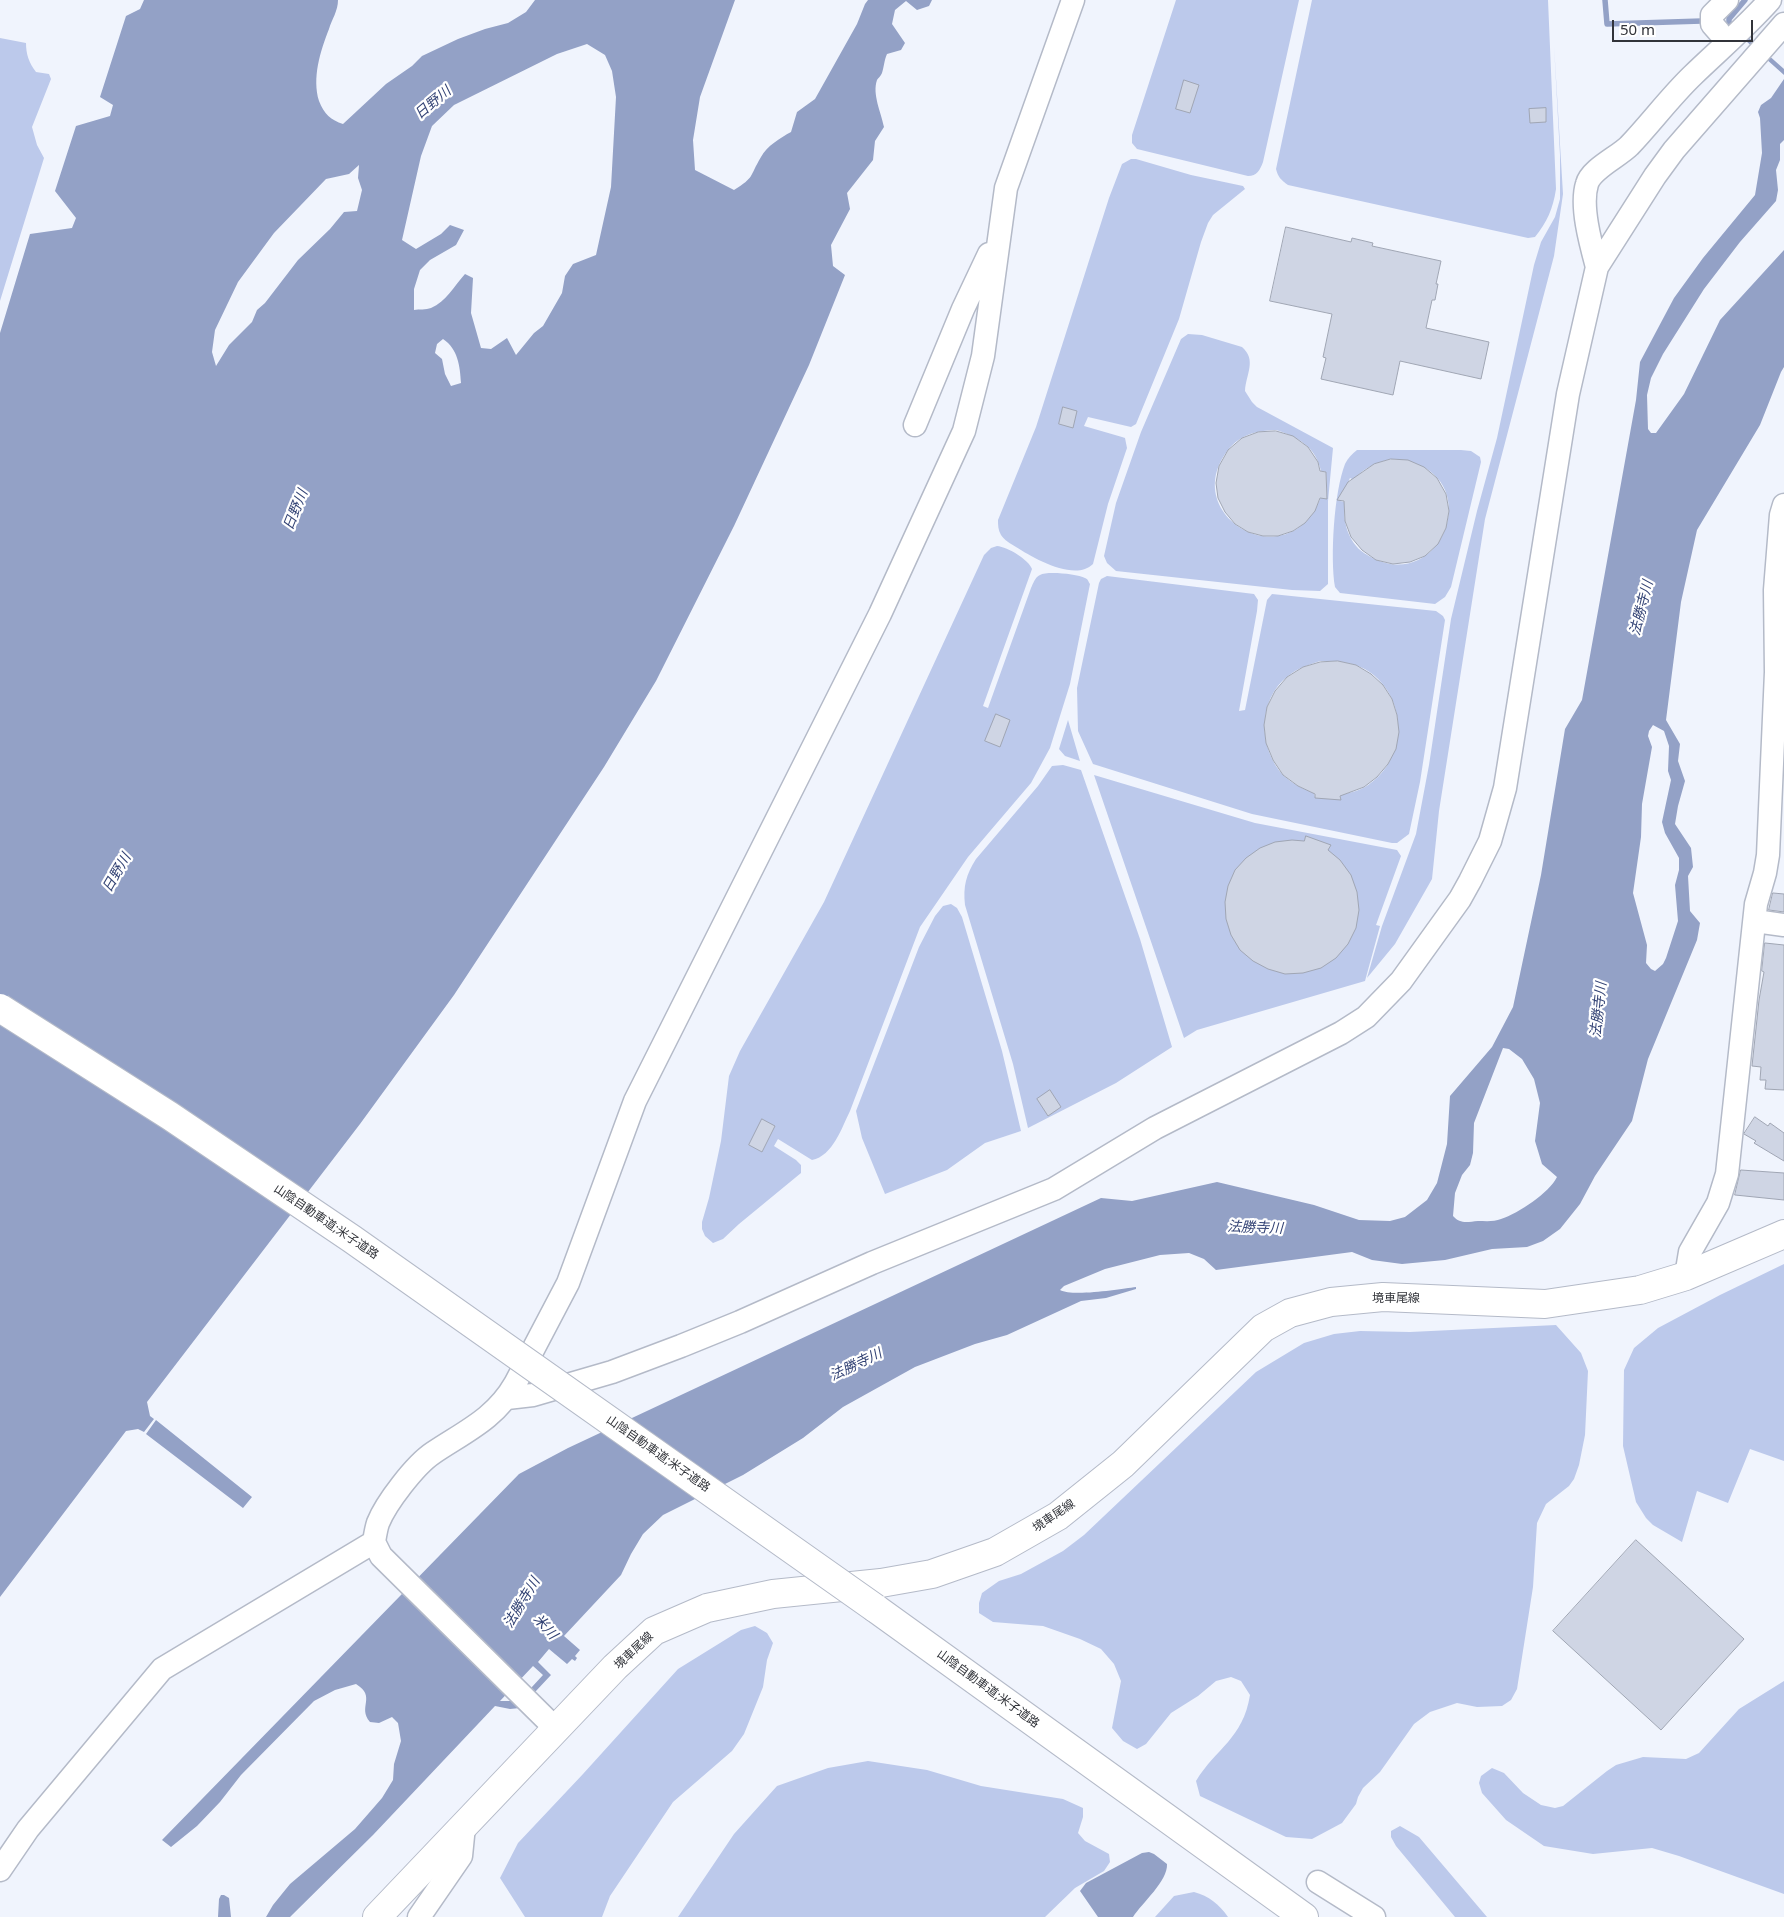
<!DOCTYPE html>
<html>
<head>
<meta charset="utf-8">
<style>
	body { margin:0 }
	#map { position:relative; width:1784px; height:1917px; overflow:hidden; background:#f0f4fd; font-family:"Noto Sans",sans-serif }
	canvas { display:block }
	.scale { position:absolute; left:1612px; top:20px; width:141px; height:22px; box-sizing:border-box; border:2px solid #313339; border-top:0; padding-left:6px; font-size:15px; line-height:18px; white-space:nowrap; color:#313339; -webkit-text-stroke:4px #fff; paint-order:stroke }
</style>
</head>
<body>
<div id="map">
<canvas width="1784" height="1917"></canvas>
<div class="scale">50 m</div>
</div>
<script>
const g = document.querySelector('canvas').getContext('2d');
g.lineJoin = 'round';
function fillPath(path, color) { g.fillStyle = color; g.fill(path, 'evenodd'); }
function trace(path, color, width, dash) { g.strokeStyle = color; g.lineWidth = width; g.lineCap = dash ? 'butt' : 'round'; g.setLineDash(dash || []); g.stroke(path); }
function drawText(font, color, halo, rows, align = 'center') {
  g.font = font + ' "Noto Sans","Noto Sans JP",sans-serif'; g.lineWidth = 4.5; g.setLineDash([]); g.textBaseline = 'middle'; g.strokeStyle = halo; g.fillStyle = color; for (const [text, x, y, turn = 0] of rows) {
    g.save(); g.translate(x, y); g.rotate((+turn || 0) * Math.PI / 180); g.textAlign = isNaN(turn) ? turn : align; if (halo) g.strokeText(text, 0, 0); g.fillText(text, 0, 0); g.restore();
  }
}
const green = new Path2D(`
	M1176,0H1299L1263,162C1260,170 1257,176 1248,176L1137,149L1132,143V135Z
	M1312,0H1548L1556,189C1553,209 1547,222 1535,237L1528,238L1288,185C1281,180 1278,177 1276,169Z
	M0,38L26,43C26,54 29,63 36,72L49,74L51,79L32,127L37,145L44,158L0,301Z
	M1554,45L1563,194L1554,256L1485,519L1439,811L1432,879L1395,944L1367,978L1382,926L1416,834L1429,765L1451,619L1477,511L1497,438L1534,265L1541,242L1555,217L1560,199V155Z
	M1131,159H1136L1191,175L1243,186L1245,189L1213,215L1208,223L1201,242L1179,319L1136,424L1131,427L1088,417L1084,426L1122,437L1125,438L1127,448L1108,504L1093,564C1075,582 1033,558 1016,547C1011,544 1004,540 1001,535C998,530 998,525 998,520L1036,427L1109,198L1122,164Z
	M1188,334L1202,335L1242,347C1257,360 1246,374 1245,391L1252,402L1257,407L1333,448L1328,501V584L1320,591L1292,590L1116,571L1107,563L1104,556L1116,503L1141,432L1181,339ZM1276,430C1298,437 1316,447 1321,471L1326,472L1327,494L1325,498L1321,497C1290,577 1187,521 1222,459C1235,436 1252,431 1276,430Z
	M1357,450H1461L1471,451L1480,457L1481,462L1451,587L1445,597L1435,604L1340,593L1335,587C1330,558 1334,492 1345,464C1348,458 1352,454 1357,450ZM1391,459C1495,465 1442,605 1364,553C1348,542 1342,520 1345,502L1340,501L1350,478L1354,480C1364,467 1376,463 1391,459Z
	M997,546C1008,547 1029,560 1032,569L983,706L988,708L1031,588C1033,584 1035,577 1040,575C1047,571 1077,574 1085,578C1088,579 1088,581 1090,584L1070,684L1050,748L1031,783L968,857L920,927L850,1111C842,1127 833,1156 812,1160L778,1139L774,1146L796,1160L801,1165V1173L739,1224L723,1239L713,1243L705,1236L702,1229V1222L709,1198L721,1141L729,1076L740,1051L824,902L984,555L991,548Z
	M1107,576L1254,594L1258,600L1257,611L1239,711L1245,710L1267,600L1272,594L1436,611L1443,616L1445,620L1420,782L1409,834L1397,843H1392L1252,814L1093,764L1078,731L1077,688L1099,583L1101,579ZM1320,661C1338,661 1356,662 1371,673C1410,702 1406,763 1365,787C1354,793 1343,794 1331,795L1340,796L1341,799L1315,797L1314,793C1303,789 1293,784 1284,776C1258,749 1257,700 1288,676C1298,668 1308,665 1320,661Z
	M1068,720L1080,761L1065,756L1059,749Z
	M1063,765L1081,770L1140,939L1172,1047L1116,1083L1028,1128L1013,1064L965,905C963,886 966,875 976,859L1038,786L1052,766Z
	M1094,775L1255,823L1397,850L1401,856L1376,925L1380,926L1365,981L1197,1030L1184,1038Z
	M951,904L957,908L962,917L1002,1051L1021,1131L985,1143L947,1170L885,1194L862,1138L856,1111L919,947L935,916L943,906Z
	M1784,1264V1461L1750,1449L1728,1503L1697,1491L1682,1542L1653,1525L1646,1518L1636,1502L1623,1446L1624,1370L1634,1348L1658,1328L1720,1295Z
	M1556,1325L1581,1353L1588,1371L1585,1435L1579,1465L1574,1479L1569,1486L1546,1504L1537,1523L1533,1587L1517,1689L1511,1700L1502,1706L1477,1707L1457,1703L1430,1712L1414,1724L1380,1772L1363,1788L1358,1797L1356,1804L1342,1823L1312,1839L1286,1837L1200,1796L1196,1781C1216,1748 1243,1739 1250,1695L1241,1681L1231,1677L1216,1681L1198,1696L1171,1713L1146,1744L1137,1749L1123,1741L1112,1728L1121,1681L1114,1664L1101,1649L1080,1639L1043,1626L993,1622L979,1613V1603L982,1593L999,1581L1021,1574L1063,1551L1084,1535L1256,1372L1304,1343L1334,1334L1360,1331L1410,1332Z
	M755,1626L767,1633L773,1643L767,1660L763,1687L744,1734L732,1751L673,1802L610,1896L602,1917H525L500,1878L518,1843L583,1774L678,1669L741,1630Z
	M1784,1681V1894L1679,1856L1652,1848L1593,1854L1544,1846L1506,1820L1482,1793L1479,1783L1481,1776L1492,1768L1504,1773L1523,1793L1541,1805L1555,1808L1563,1806L1607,1771L1616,1765L1643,1757L1686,1759L1699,1753L1739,1709Z
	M868,1761L927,1770L981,1786L1063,1799L1083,1808V1817L1078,1833L1085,1841L1109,1854L1110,1862L1104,1871L1075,1888L1045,1917H678L734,1834L777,1786L828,1768Z
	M1400,1826L1419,1837L1487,1917H1455L1396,1846L1391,1837V1831Z
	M1194,1892C1209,1896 1219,1904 1228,1917H1155L1174,1896Z`);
const water = new Path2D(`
	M144,0H338C338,11 332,19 329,29C320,52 312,78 319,101C324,114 331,120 343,124L386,84L412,66L422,56L458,39L485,29L508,23L526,12L535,0H735L700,97L693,140L695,170L734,190C755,177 749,177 761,157C767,146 780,138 791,132L797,112L815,99L857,24L865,4L868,0H932L929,6L917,10L906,1L895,10L892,24L905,43L901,50L887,54C884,61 884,67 882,73C881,76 878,78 877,80C872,94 881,112 884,127L875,141L873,160L847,193L850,209L831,245L833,266L845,275L809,365L734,526L656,681L604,767L454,995L360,1124L147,1402L150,1416L154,1419L144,1432L138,1429L126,1431L0,1597V333L30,234L72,228L76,218L55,191L76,126L110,116L113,105L100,97L126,16L140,9ZM587,44L605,55L612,71L616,97L611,187L596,255L573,264L565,276L562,293L543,326L534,333L516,355L507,338L491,349L481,348L471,313L473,278L465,274C454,286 446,302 431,308C426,310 419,309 414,310V289L420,270L430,260L456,245L464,230L450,225L441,234L416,249L402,240L421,156L432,126L454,105L557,54ZM359,165L358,178L362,190L357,211L344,212L330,229L298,260L265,303L257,310L252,322L229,345L216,366L212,352L215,330L238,282L274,233L326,179L349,174ZM443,339C458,349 460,366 461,383L451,386L445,374L442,359L435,353L437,344Z
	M1730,21L1784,69V75L1727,24Z
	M1784,79V140L1780,144V160L1776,170L1778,190L1776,201L1740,242L1704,289L1663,354L1651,378L1647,395L1648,429L1651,433H1656L1684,394L1720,320L1784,250V367L1781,372L1760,425L1697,530L1681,602L1666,720L1680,744L1678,761L1685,781L1678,806L1675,824L1691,848L1693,867L1688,876L1690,911L1700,923L1697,940L1648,1059L1632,1121L1595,1176L1580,1204L1560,1229L1543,1241L1527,1247L1492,1249L1445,1260L1402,1264L1372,1260L1352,1252L1216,1270L1204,1259L1189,1253L1160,1255L1105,1269L1064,1286L1060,1290C1073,1297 1120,1289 1136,1287V1289L1106,1298L1081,1301L1007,1335L975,1344L915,1367L843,1407L803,1438L743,1475L663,1515L643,1534L631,1554L621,1575L564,1636L580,1650L575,1656L577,1658L575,1661L572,1659L567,1664L549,1649L538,1662L551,1675L520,1708L510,1709L495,1706L373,1835L290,1917H266L273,1905L290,1884L355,1829L382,1798L393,1780L394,1764L401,1741L398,1723L392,1717L379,1723L370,1722C357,1707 377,1697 356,1684L335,1690L314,1701L241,1775L220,1802L197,1826L171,1847L162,1840L519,1474L568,1448L1101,1198L1132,1201L1217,1182L1314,1205L1359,1220L1390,1221L1405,1217L1427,1200L1437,1183L1447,1144L1450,1096L1492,1047L1513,1007L1541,875L1565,729L1582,700L1636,400L1640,362L1674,298L1703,258L1755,195L1762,153L1760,118L1758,112L1761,105L1771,98ZM1653,725L1664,731L1669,746L1668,771L1671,780L1662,822L1665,833L1679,858V870L1675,885L1678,921L1666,958L1663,964L1655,971L1651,969L1646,963L1647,945L1633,893L1641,837L1642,804L1652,747L1648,736L1649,731ZM1503,1048L1509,1049L1522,1059L1534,1079L1540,1103L1535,1141L1542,1164L1557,1177C1549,1193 1519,1213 1501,1219C1494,1222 1485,1221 1478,1221C1467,1222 1460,1224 1453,1216L1455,1193L1462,1175L1470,1165L1473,1153L1474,1123ZM533,1666L543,1675L519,1701H500Z
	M156,1420L252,1497L243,1508L146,1434Z
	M1149,1852L1154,1854L1167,1864C1168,1881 1142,1903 1133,1917H1098L1080,1891L1086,1883L1142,1853Z
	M221,1895H224L229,1898L231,1917H218L219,1899Z`);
const stream = new Path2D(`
	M1605,0L1607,24L1702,21
	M1734,27L1729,23V19L1745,0`);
const building = new Path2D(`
	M1184,80L1199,85L1190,113L1176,109Z
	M1546,108V122L1530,123L1529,109Z
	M1286,227L1351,242L1352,238L1373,243L1372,246L1441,261L1436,284H1438L1435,300H1432L1426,328L1489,342L1481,379L1400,361L1393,395L1321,379L1326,358L1323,357L1332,314L1270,301Z
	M1063,407L1077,411L1073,428L1059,424Z
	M1276,431L1293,436L1308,447L1318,462L1320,471L1326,472L1327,499L1320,498L1315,511L1305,523L1293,531L1278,536H1263L1248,532L1235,524L1225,512L1218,498L1216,483L1219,466L1228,450L1242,438L1258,432Z
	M1391,459L1408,460L1424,467L1437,478L1446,494L1449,511L1446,528L1438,544L1425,556L1410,562L1393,564L1376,560L1362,550L1351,537L1345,521L1344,501L1337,500L1348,482L1374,464Z
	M1338,661L1356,665L1371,674L1383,685L1392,699L1397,715L1399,732L1396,749L1388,764L1377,777L1364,787L1340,796L1341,800L1315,798V794L1298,786L1283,775L1273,760L1266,743L1264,725L1267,707L1275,691L1287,677L1303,667L1320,662Z
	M996,714L1010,720L1000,747L985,741Z
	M1306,836L1331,845L1328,850L1340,860L1351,875L1357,892L1359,910L1356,928L1348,944L1336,958L1321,968L1303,973L1285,974L1268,969L1253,961L1240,950L1231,935L1226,919L1225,902L1228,886L1235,870L1246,858L1260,848L1275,842L1292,840L1304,841Z
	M1773,893L1784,894V912L1769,910Z
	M1765,943L1784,945V1090L1765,1089L1766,1080H1760L1761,1067L1752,1066L1759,1000L1764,972L1762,971Z
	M1050,1090L1061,1107L1048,1116L1037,1099Z
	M1755,1117L1768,1126L1770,1123L1784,1133V1161L1754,1143L1756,1141L1744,1134Z
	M762,1119L775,1126L762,1152L749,1145Z
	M1741,1170L1784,1173V1200L1735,1195Z
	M1636,1540L1744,1639L1661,1730L1553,1631Z`);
const street = new Path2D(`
	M1719,32L1712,24V15L1727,0
	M1597,267C1591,245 1580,206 1587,184C1591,169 1618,157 1629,146C1651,123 1670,97 1693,75C1719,50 1746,27 1770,0
	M915,425L963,309L989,254
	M1755,921L1784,925
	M1686,1276L1690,1252L1718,1203L1727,1174L1756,904L1765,873L1768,855L1776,672L1775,590L1781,515L1784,505
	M507,1398L533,1395L612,1372L681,1346L740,1322L872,1263L1054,1189L1155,1128L1341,1033L1366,1017L1401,981L1460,899L1470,881L1490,841L1505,788L1568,394L1597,267L1655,176L1674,150L1784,24
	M556,1729L381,1556L374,1542C375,1536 376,1529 378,1523C386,1503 415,1465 433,1453C464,1432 495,1419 515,1384L568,1283L635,1101L880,614L964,431L983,356L1006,188L1073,0
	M0,1870L28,1829L162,1669L374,1542
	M1318,1882L1374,1917
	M419,1917L461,1856L464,1826`);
const secondary = new Path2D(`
	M377,1917L615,1667L654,1631L707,1608L773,1594L881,1583L932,1574L995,1552L1058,1516L1123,1464L1263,1328L1290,1313L1331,1302L1383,1297L1545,1304L1640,1290L1686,1276L1784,1234`);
const highway = new Path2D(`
	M875,1608L1304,1917`);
const highwayBridge = new Path2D(`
	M0,1008L170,1116L352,1239L875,1608`);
const streetNames = [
	["山陰自動車道;米子道路",326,1222,34],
	["境車尾線",1396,1299],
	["山陰自動車道;米子道路",658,1454,35],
	["境車尾線",1054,1516,-34],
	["境車尾線",634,1651,-43],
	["山陰自動車道;米子道路",988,1689,36]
];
const waterNames = [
	["日野川",433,103,-40],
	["日野川",296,510,-68],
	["法勝寺川",1642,608,-76],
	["日野川",117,873,-60],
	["法勝寺川",1599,1010,-84],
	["法勝寺川",1255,1228,2],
	["法勝寺川",856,1365,-26],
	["法勝寺川",522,1603,-59],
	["米川",545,1627,48]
];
fillPath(green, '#bcc9eb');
fillPath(water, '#93a1c6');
trace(stream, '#93a1c6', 5.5);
fillPath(building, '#cfd5e4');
trace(building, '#a0a6b4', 1);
trace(street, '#b4bac8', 25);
trace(secondary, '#b4bac8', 30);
trace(highway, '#b4bac8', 30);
trace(street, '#fff', 22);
trace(secondary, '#fff', 28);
trace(highway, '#fff', 28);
trace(highwayBridge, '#b4bac8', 30, []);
trace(highwayBridge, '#fff', 28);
drawText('12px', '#313339', '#fff', streetNames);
drawText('italic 14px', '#334375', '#fff', waterNames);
</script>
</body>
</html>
